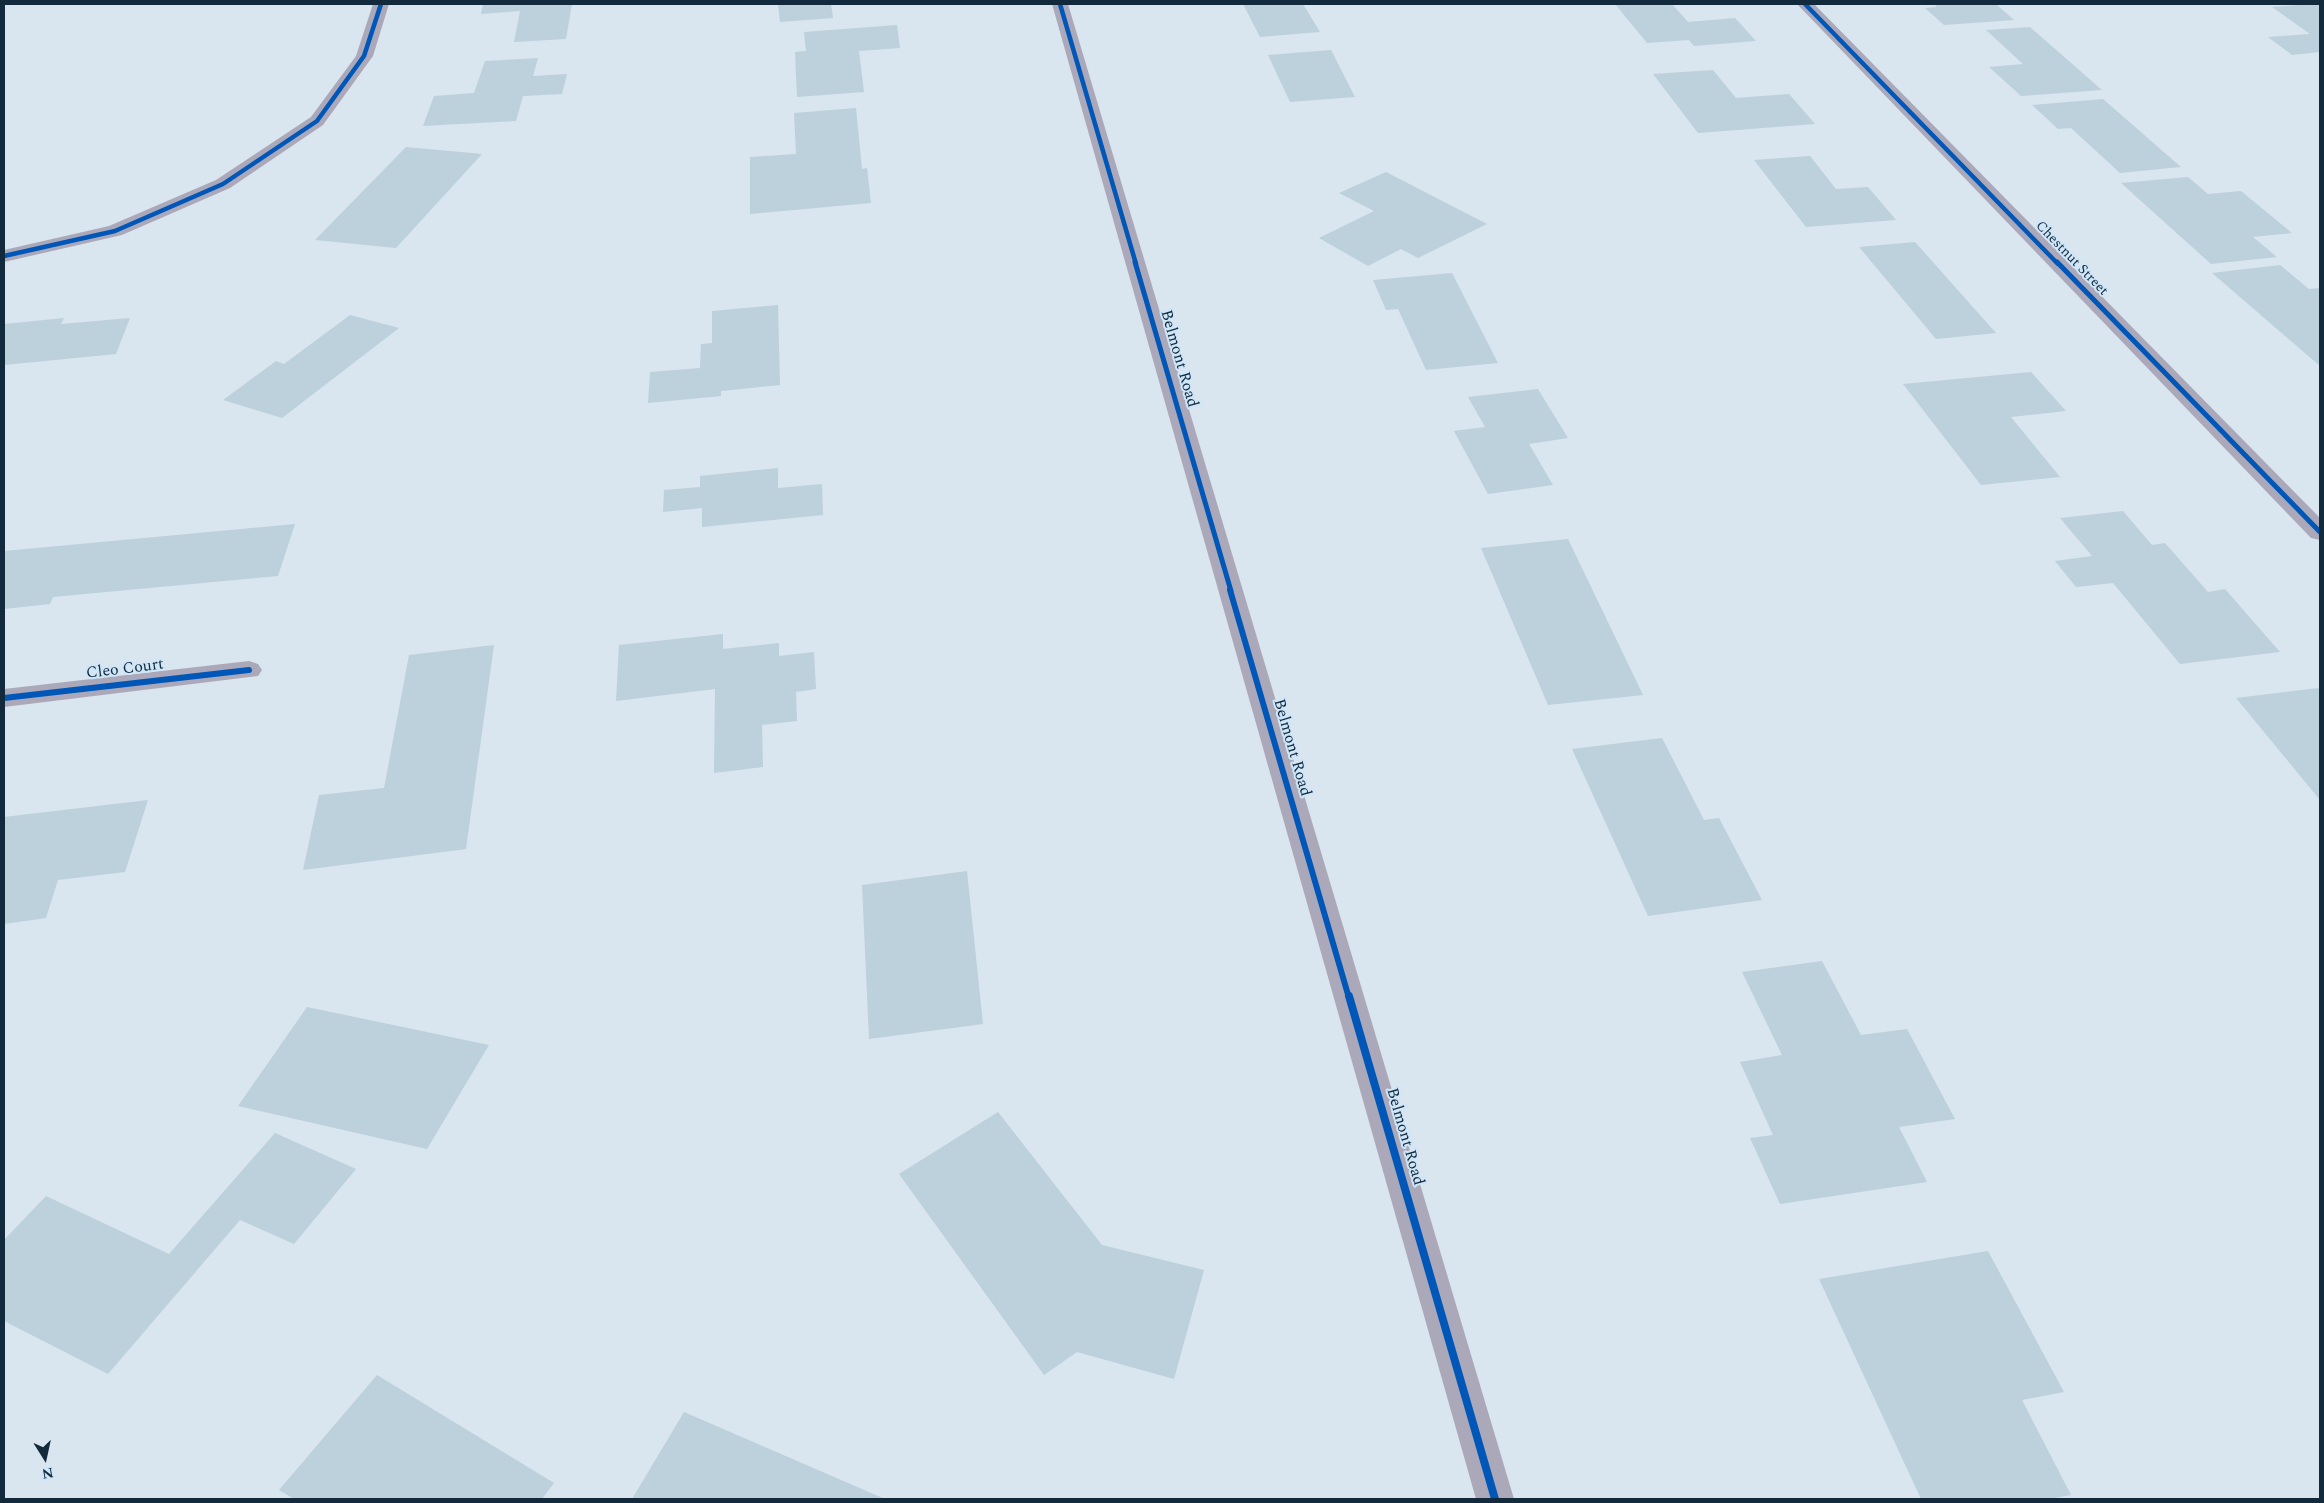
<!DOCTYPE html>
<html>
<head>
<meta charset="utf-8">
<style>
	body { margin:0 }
	#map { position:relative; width:2324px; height:1503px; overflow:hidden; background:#d9e5ef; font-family:Spectral,serif }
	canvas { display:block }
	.frame { position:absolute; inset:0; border:5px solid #122a3c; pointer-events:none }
	.north { position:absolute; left:20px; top:1433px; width:50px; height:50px; -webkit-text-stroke:4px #cfe6f9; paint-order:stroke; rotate:170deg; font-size:14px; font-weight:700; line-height:20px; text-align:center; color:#122a3c }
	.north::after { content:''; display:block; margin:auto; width:18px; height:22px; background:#122a3c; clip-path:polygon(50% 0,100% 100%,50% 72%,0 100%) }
</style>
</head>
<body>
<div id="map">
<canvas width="2324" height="1503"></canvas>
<div class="frame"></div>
<div class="north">N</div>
</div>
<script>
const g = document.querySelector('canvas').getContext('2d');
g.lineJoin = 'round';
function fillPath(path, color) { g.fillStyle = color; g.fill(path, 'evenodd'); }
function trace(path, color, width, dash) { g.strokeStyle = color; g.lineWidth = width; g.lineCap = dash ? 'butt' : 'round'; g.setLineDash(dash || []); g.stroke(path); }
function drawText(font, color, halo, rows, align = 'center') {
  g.font = font + ' Spectral,serif'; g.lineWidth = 4; g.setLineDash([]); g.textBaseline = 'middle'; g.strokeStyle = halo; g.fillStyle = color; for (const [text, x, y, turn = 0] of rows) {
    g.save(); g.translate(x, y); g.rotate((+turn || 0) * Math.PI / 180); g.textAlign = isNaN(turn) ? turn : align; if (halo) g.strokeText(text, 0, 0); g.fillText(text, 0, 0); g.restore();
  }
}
const building = new Path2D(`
	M483,4H572L566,39L514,42L520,11L481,14Z
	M831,4L833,18L780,22L778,5Z
	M1243,4H1303L1320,32L1260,37Z
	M1615,4H1672L1688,22L1735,18L1756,41L1694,46L1689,40L1647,43Z
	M1934,4H1996L2014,20L1944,25L1925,8L1937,7Z
	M2314,4H2320V52L2292,55L2268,37L2310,34L2272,7Z
	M897,25L900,48L859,51L864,92L797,97L795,52L806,51L804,32Z
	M2030,27L2102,90L2021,96L1989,67L2023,64L1986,30Z
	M1331,50L1355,97L1290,102L1268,55Z
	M538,58L533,76L567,74L562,94L523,96L516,121L423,126L434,96L474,93L485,61Z
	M1713,70L1736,98L1789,94L1815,124L1698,133L1653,74Z
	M2103,99L2181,167L2120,173L2071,128L2058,129L2032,105Z
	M856,108L862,169L867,168L871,203L750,214V157L796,154L794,113Z
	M406,147L482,154L396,248L315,240Z
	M1810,156L1836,189L1868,187L1896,220L1806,227L1754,160Z
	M1386,172L1487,224L1418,258L1401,249L1368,266L1319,238L1374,211L1339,193Z
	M2188,177L2208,194L2241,191L2292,233L2253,237L2277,257L2211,264L2121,183Z
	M1915,242L1996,333L1936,339L1859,247Z
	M2280,265L2309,289L2320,288V366L2212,273Z
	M1452,273L1498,363L1426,370L1398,309L1386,310L1373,280Z
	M778,305L780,385L721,391V396L648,403L650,372L700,368L701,344L712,343V311Z
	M350,315L399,328L282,418L223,400L276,361L284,364Z
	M64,318L61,324L130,318L116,354L4,365V324Z
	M2031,372L2066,411L2011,417L2060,477L1981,485L1903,384Z
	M1538,389L1568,438L1529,444L1553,485L1488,494L1454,431L1485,427L1468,397Z
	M778,468V488L822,484L823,515L702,527V508L663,512L664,490L700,487V476Z
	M2123,511L2152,545L2165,543L2208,592L2225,589L2280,652L2180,664L2113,583L2076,587L2055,561L2092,556L2060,518Z
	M295,524L278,576L53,597L50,604L4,609V551Z
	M1568,539L1643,695L1548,705L1481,548Z
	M723,634V649L779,643V656L814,652L816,689L796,692L797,721L762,725L763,767L714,773L715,689L616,701L619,645Z
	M494,645L466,849L303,870L319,795L384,788L409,655Z
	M2318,688L2320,691V800L2236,698Z
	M1662,738L1704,820L1719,818L1762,900L1648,916L1572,749Z
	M148,800L125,872L58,880L46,918L4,924V817Z
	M967,871L983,1024L869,1039L862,885Z
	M1822,961L1861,1035L1907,1029L1955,1119L1899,1127L1927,1182L1780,1204L1750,1138L1773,1135L1740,1062L1782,1055L1742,972Z
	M307,1007L489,1045L427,1149L238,1106Z
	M998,1112L1102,1245L1204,1270L1174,1379L1077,1352L1044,1375L899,1174Z
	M275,1133L356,1169L294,1244L240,1220L108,1374L4,1321V1240L46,1196L169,1254Z
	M1988,1251L2064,1392L2022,1400L2071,1495L2049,1499H1921L1819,1279Z
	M377,1375L554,1483L542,1499H294L279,1490Z
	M684,1412L885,1499H632Z`);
const minor = new Path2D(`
	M373,4H389L373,56L323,125L230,188L122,235L4,262V250L109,226L216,180L311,117L356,56Z
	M1797,4H1814L2320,518V540L2311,538Z
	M249,661L258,664L262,670L258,676L4,707V689Z`);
const tertiary = new Path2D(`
	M1052,4H1068L1514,1499H1476Z`);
const cyclewayFar3 = new Path2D(`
	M1060,4L1136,264
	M1805,4L2058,264
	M4,256L115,231L223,184L317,121L364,56L381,4`);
const cyclewayFar2 = new Path2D(`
	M1135,262L1231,591
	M2057,262L2320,532`);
const cyclewayFar1 = new Path2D(`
	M1230,590L1349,998
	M4,698L249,670`);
const cycleway = new Path2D(`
	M1349,996L1495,1499`);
const farStreetnames = [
	["Chestnut Street",2071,259,46]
];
const streetNames = [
	["Belmont Road",1178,359,74],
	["Cleo Court",125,670,-7],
	["Belmont Road",1291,748,74],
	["Belmont Road",1404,1137,74]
];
fillPath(building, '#bcd1db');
fillPath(minor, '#aba9b9');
fillPath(tertiary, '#aba9b9');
trace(cyclewayFar3, '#0057b8', 4.5);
trace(cyclewayFar2, '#0057b8', 5);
trace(cyclewayFar1, '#0057b8', 6);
trace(cycleway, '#0057b8', 8);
drawText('14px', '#122a3c', '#cfe6f9', farStreetnames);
drawText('16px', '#122a3c', '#cfe6f9', streetNames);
</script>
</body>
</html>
